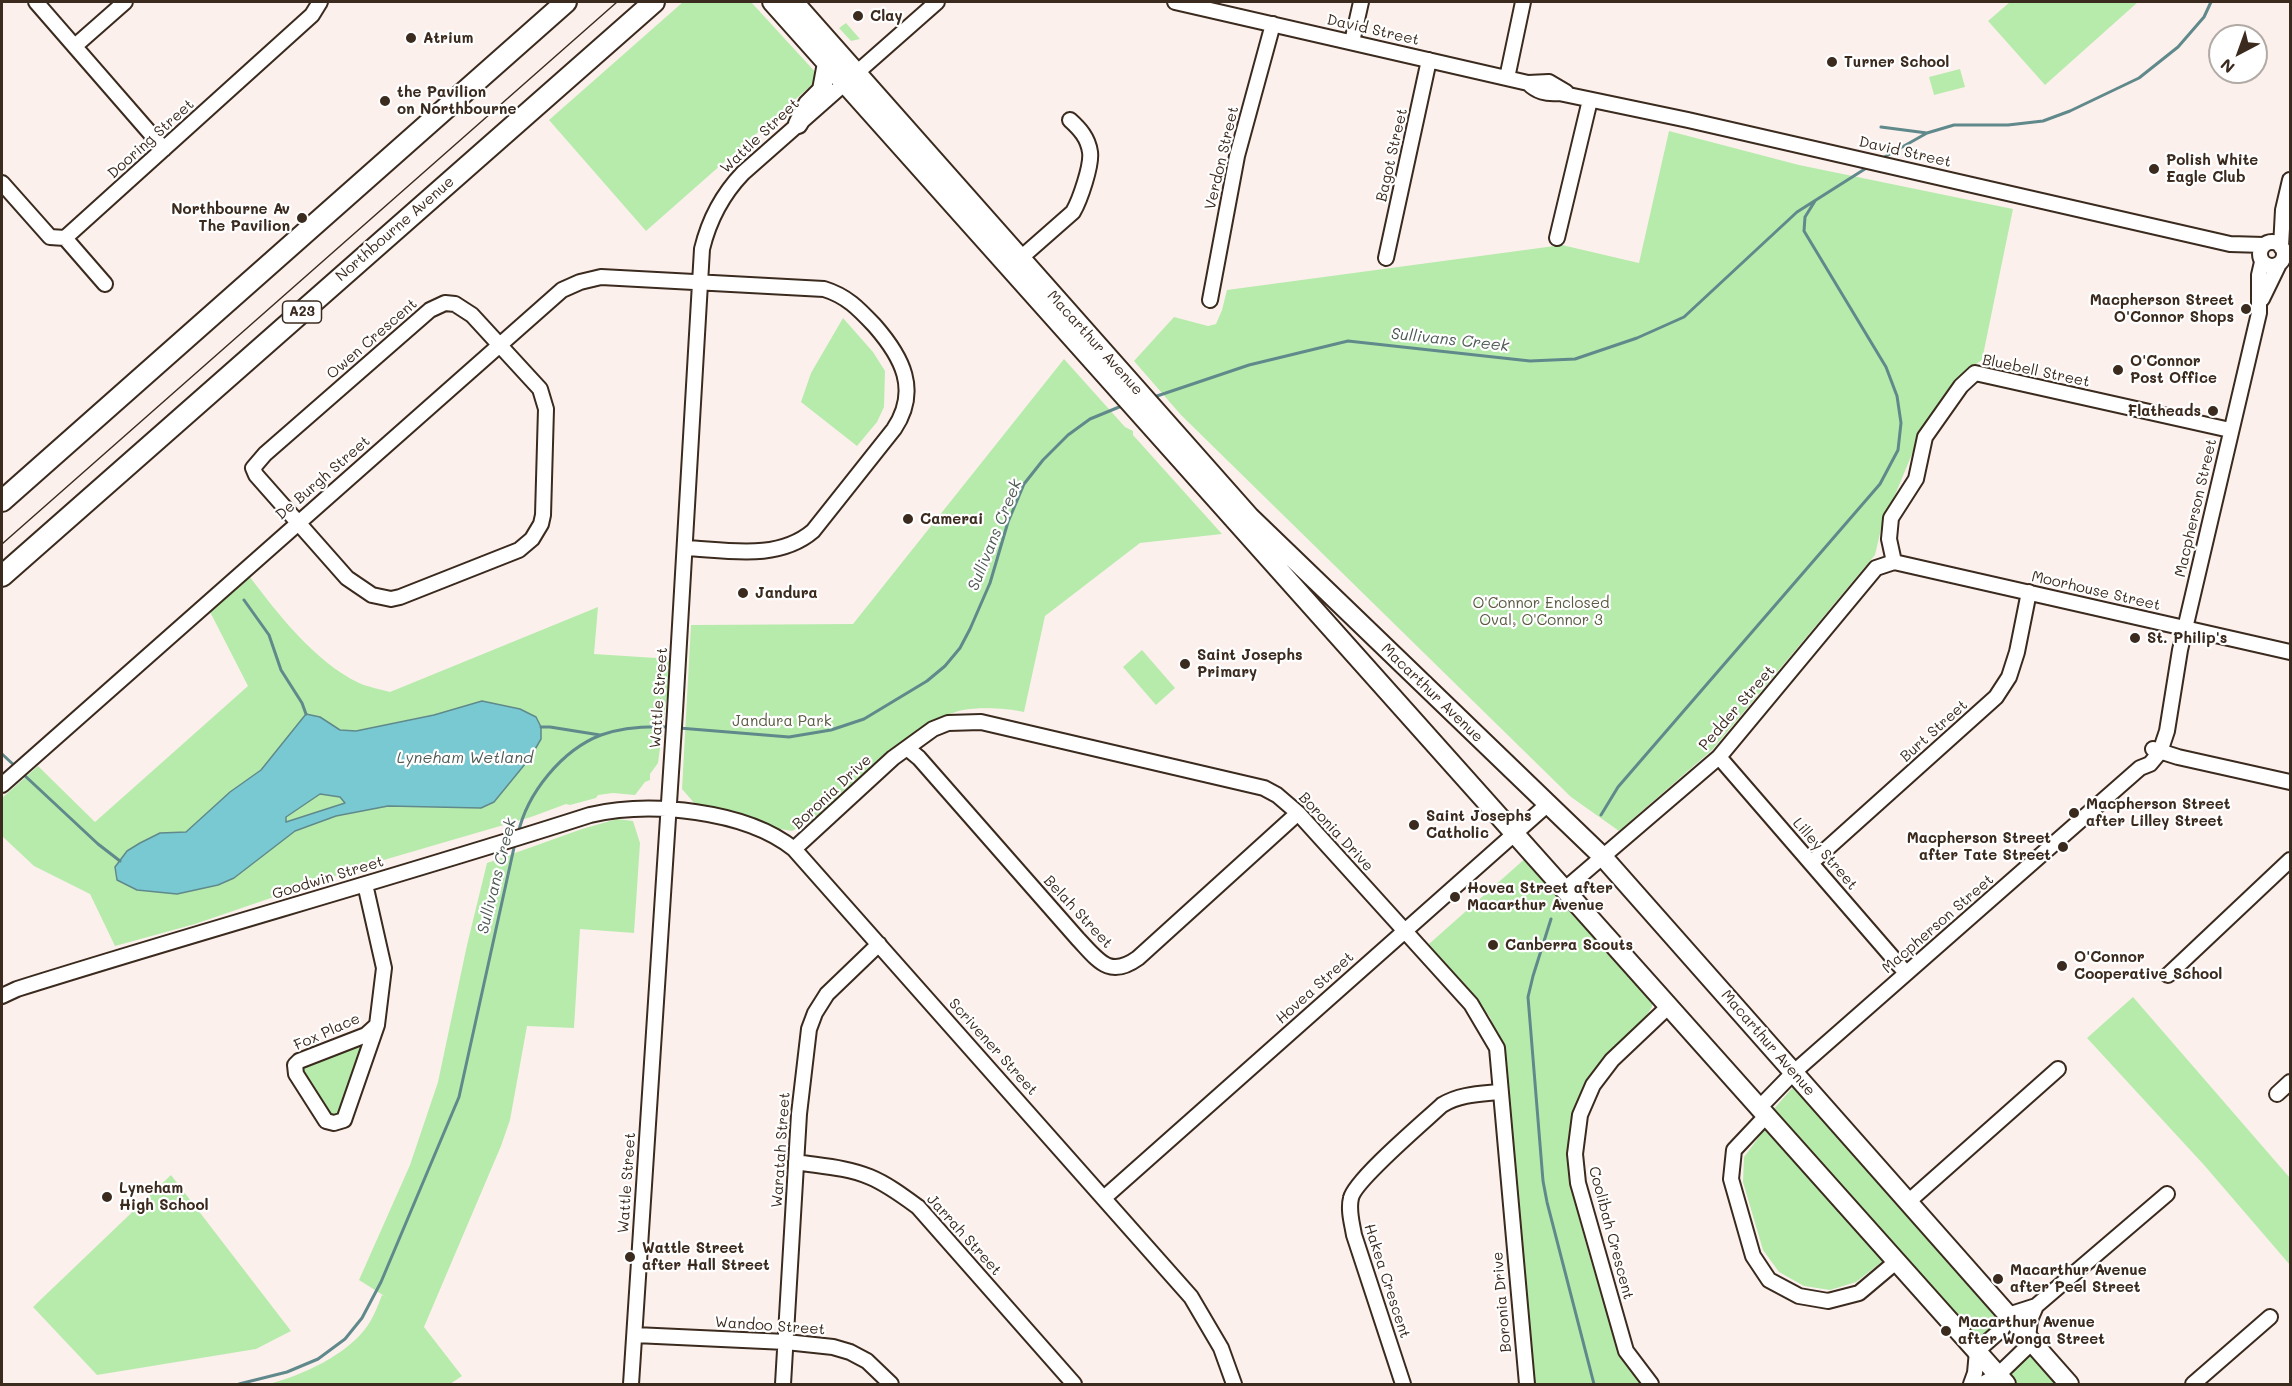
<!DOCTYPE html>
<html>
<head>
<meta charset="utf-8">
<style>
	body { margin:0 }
	#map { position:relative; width:2292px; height:1386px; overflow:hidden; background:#fcf0ed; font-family:Mali,sans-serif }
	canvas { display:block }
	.frame { position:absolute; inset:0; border:3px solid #3b2a1e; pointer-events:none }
	.north { position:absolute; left:2208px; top:24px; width:60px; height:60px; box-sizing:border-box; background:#fff; border:2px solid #b1aaa5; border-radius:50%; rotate:221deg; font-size:16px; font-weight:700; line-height:24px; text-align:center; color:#3b2a1e }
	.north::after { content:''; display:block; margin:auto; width:21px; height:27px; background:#3b2a1e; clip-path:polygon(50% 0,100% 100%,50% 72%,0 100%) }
</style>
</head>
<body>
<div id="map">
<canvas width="2292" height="1386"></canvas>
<div class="frame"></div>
<div class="north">N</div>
</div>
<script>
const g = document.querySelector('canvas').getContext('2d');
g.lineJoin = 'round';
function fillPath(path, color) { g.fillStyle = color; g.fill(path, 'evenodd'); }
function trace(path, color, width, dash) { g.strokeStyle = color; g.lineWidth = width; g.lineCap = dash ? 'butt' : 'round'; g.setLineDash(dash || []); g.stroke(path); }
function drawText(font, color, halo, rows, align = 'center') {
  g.font = font + ' Mali,sans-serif'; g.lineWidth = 4.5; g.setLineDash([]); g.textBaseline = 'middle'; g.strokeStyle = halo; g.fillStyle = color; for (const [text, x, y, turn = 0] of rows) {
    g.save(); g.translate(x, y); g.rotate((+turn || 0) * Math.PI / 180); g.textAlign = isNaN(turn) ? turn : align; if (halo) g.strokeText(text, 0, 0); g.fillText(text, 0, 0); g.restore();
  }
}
const green = new Path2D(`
	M683,2H751L818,75L815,82L646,231L549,120Z
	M2010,2H2138L2045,85L1988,21Z
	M846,23L860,39L851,41L839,28Z
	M1960,69L1965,87L1934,95L1929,77Z
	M1669,131L1799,165L2013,209L1982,360L1976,364V367L1935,414L1933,413L1924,425L1881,529L1875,555L1712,750L1619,831L1571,797L1181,415L1134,361L1174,317L1208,326L1216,324L1222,310L1227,290L1562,245L1639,263Z
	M843,318L873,352L885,371L884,407L877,422L857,446L801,402L811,373Z
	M1064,359L1125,427L1133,431V435L1222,534L1140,543L1045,616L1024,712C1008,708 979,707 963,710C917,719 847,790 810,822L792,831L775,828L735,811L695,804L682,789L691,625L853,624Z
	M247,573C276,612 315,662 359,683C368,687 380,689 390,692L598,607L594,654L672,659L658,763L650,774V780L645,782L635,795L613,793L598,795L596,798L570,805L566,804L531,817L370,864L195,924L115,946L90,894L34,866L2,836V798L38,766L95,822L248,686L208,608Z
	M1142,650L1175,688L1156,705L1123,667Z
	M617,819L633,821L640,843L634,933L580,929L574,1028L527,1026L510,1120L501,1146L424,1327L462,1376L450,1384H269C301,1376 349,1354 368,1325C374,1316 378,1305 382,1295L386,1297L359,1280L410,1165L438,1082L467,945L487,863L582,829Z
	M1528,856L1652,999V1007L1645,1018L1621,1041L1587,1082L1575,1111L1567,1151L1570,1184L1586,1244L1615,1341L1626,1364L1644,1384H1529L1499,1047L1490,1017L1429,944Z
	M2133,997L2290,1178V1265L2204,1165L2087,1038Z
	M364,1041L365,1054L337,1115L328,1116L298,1068L302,1065L347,1051Z
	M1794,1086L2001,1320L1978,1342L1772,1111Z
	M1765,1129L1883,1261L1856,1282L1830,1290L1804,1286L1779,1272L1763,1250L1743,1182L1744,1157Z
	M171,1175L291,1331L256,1349L97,1375L33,1307Z
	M2029,1353L2059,1384H2014L2007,1373Z`);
const water = new Path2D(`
	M482,701L520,709L536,717L541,727V739L530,758L494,802L481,808L388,806L336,816L295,831L234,878L218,885L177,894L137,890L117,880L115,867L127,851L140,843L160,833L186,832L230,792L261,770L306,714L320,717L340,730L356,731L434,715ZM320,794L340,797L345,803L286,822V817Z`);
const stream = new Path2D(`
	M1881,127L1927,133
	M1881,159L1927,133L1954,125H2008L2043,121L2070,111L2139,78L2178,47L2204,17L2211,2
	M1154,397L1249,365L1348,341L1530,361L1575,359L1637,338L1684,317L1797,212L1868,167
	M244,600L269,635L281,670L302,703L306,714
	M541,727H550L600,735
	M679,728L789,737L831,730L864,719L927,681L945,666L960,648L970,629L990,583L1008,522L1024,484L1043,460L1068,435L1090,419L1124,405
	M2,754L16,767
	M23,774L98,844L120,861
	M1601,815L1618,787L1880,484L1898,450L1901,423L1897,396L1886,367L1804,231L1805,217L1815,201
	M518,834C527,793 562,750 601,735C623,727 647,726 670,727
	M1551,919L1533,976L1528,997L1543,1181L1547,1202L1594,1384
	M239,1384L287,1372L318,1359L345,1339L362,1318L381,1282L459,1097L515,843`);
const minor = new Path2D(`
	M36,2L164,149
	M1175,2L1528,83L1549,82L1566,92
	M1352,42L1361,2
	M75,46L125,2
	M1507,78L1523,2
	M1528,83C1537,92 1546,94 1559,93L1688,120L2230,244L2264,245
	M2,183L50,237L65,238L312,15L320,2
	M65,238L105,284
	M1557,238L1590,100
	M2260 254a12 12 0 1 1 24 0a12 12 0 1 1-24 0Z
	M2281,247L2283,210L2290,180
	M1386,258L1429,60
	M1015,263L1073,212C1080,200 1092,165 1090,152C1088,138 1080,129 1070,120
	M2262,299L2279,264
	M1210,300L1237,156L1273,24
	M445,303L455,304L472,315L540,389L546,409L543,515L541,524L532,539L519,550L400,597L391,599L372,595L347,578L256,475L253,468L265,454L430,310Z
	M1894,562L1889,539L1891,518L1916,479L1925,437L1961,386L1975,373L2230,430
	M907,748L919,758L1078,939C1098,960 1109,979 1138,958L1298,813
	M2153,749L2178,757L2290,782
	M1719,757L1906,973
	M2,785L562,290L580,282L601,277L824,289C847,296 859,309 875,326C902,357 920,390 894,429L813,531C778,561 727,550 685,548
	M794,849L893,758L933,729L948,723L981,722L1264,788L1277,795L1298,813L1471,1004L1497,1048L1527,1384
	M1811,863L1996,697L2009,677L2017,652L2029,592
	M365,884L384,968L377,1025L344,1120L334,1123L326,1121L296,1074L295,1065L299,1061L366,1035L377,1025
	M1565,889L1719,757L1876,568L1894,562L2290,652
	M2168,975L2290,860
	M2,996L17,989C208,929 400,876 590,815C650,801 745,810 794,849L1191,1297L1221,1348L1234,1384
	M2277,1094L2290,1082
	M1760,1107L1794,1072L2140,768L2150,764L2160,752L2167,731L2180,650L2259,313V275L2262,262
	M1767,1115L1734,1150L1731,1179L1753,1256L1769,1280L1799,1296L1828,1301L1859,1293L1897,1261
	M796,1162C820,1166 846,1167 870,1177C887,1184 903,1196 918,1207L1074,1384
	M1105,1197L1548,804
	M1908,1202L2058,1069
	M635,1335L786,1342L833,1347L850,1352L867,1361L891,1384
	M631,1384L675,711L702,249C709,220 721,196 743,173L937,2
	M783,1384L799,1114L809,1029L815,1013L827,994L879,944
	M1403,1384L1354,1235C1352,1223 1348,1210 1351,1198C1355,1180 1425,1121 1442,1105C1460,1094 1480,1094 1500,1092
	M1651,1384L1626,1351L1578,1183L1575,1154L1580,1115L1593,1085L1612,1060L1669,1006
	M1971,1384L1975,1373L1977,1351L2002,1329L2008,1315L2036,1306L2167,1194
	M1982,1384L1998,1375L2027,1347L2030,1320L2036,1306
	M2193,1384L2270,1317`);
const major = new Path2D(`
	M772,2L2006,1384
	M794,2L1250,517L1603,857L2069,1384
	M798,124L808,104L822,90L827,63`);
const highway = new Path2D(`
	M2,501L566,2
	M2,576L654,2`);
const tram = new Path2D(`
	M2,544L617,2`);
const markers = [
	[858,16,6,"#3b2a1e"],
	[411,38,6,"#3b2a1e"],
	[1832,62,6,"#3b2a1e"],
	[385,101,6,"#3b2a1e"],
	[2154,169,6,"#3b2a1e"],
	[302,218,6,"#3b2a1e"],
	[2246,309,6,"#3b2a1e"],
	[2118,370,6,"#3b2a1e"],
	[2213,411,6,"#3b2a1e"],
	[908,519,6,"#3b2a1e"],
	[743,593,6,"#3b2a1e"],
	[2135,638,6,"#3b2a1e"],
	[1185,664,6,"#3b2a1e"],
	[2074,813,6,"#3b2a1e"],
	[1414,825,6,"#3b2a1e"],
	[2063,847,6,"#3b2a1e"],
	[1455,897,6,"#3b2a1e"],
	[1493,945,6,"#3b2a1e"],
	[2062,966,6,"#3b2a1e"],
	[107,1197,6,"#3b2a1e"],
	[630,1257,6,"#3b2a1e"],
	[1998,1279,6,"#3b2a1e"],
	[1946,1331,6,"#3b2a1e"]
];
const shields = [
	[302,312,39]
];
const shieldNames = [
	["A23",302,312]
];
const poiNames = [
	["Clay",870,16],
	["Atrium",423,38],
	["Turner School",1844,62],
	["the Pavilion",397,92],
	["on Northbourne",397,109],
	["Polish White",2166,160],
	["Eagle Club",2166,177],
	["Northbourne Av",290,209,"right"],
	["The Pavilion",290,226,"right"],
	["Macpherson Street",2234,300,"right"],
	["O'Connor Shops",2234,317,"right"],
	["O'Connor",2130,361],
	["Post Office",2130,378],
	["Flatheads",2201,411,"right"],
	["Camerai",920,519],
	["Jandura",755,593],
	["St. Philip's",2147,638],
	["Saint Josephs",1197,655],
	["Primary",1197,672],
	["Macpherson Street",2086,804],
	["after Lilley Street",2086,821],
	["Saint Josephs",1426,816],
	["Catholic",1426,833],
	["Macpherson Street",2051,838,"right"],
	["after Tate Street",2051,855,"right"],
	["Hovea Street after",1467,888],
	["Macarthur Avenue",1467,905],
	["Canberra Scouts",1505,945],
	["O'Connor",2074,957],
	["Cooperative School",2074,974],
	["Lyneham",119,1188],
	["High School",119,1205],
	["Wattle Street",642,1248],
	["after Hall Street",642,1265],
	["Macarthur Avenue",2010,1270],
	["after Peel Street",2010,1287],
	["Macarthur Avenue",1958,1322],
	["after Wonga Street",1958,1339]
];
const streetNames = [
	["David Street",1373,30,13],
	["Wattle Street",760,136,-43],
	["Dooring Street",151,139,-42],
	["David Street",1905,152,13],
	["Bagot Street",1392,155,-77],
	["Verdon Street",1222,158,-77],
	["Northbourne Avenue",395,229,-41],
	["Owen Crescent",372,339,-41],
	["Macarthur Avenue",1095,343,48],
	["Bluebell Street",2036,371,12],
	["De Burgh Street",323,478,-41],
	["Macpherson Street",2196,508,-77],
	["Moorhouse Street",2096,591,13],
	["Macarthur Avenue",1432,693,44],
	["Wattle Street",659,698,-86],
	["Pedder Street",1737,708,-49],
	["Burt Street",1934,731,-42],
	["Boronia Drive",832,792,-43],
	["Boronia Drive",1336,832,47],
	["Lilley Street",1825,854,49],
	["Goodwin Street",328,878,-17],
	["Belah Street",1078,912,47],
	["Macpherson Street",1938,924,-41],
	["Hovea Street",1315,988,-42],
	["Fox Place",327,1032,-24],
	["Macarthur Avenue",1768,1043,49],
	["Scrivener Street",993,1047,48],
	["Waratah Street",781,1150,-86],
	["Wattle Street",627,1183,-86],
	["Coolibah Crescent",1611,1233,75],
	["Jarrah Street",964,1235,48],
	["Hakea Crescent",1387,1281,72],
	["Boronia Drive",1502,1302,-95],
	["Wandoo Street",770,1326,4]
];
const parkNames = [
	["O'Connor Enclosed",1541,603],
	["Oval, O'Connor 3",1541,620],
	["Jandura Park",782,721]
];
const waterNames = [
	["Sullivans Creek",1450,340,6],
	["Sullivans Creek",995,535,-68],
	["Lyneham Wetland",465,758],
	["Sullivans Creek",497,876,-76]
];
fillPath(green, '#b7ebac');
fillPath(water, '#79c9d3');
trace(water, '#60898b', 1.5);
trace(stream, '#60898b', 3);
trace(minor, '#3b2a1e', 18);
trace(major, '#3b2a1e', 22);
trace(highway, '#3b2a1e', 24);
trace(minor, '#fff', 14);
trace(major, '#fff', 18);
trace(highway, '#fff', 20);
trace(tram, '#3b2a1e', 1.5);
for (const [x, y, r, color] of markers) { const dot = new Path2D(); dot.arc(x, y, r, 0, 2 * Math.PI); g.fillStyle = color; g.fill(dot); trace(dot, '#fff', 2); }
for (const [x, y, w] of shields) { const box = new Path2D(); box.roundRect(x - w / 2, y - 11, w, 22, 4.5); g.fillStyle = '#fff'; g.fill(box); trace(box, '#3b2a1e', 1.5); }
drawText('bold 14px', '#3b2a1e', null, shieldNames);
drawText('bold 15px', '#3b2a1e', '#fff', poiNames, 'left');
drawText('15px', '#3b2a1e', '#fff', streetNames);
drawText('15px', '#5a5a42', '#fff', parkNames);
drawText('italic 16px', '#4e5a54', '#fff', waterNames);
</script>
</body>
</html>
